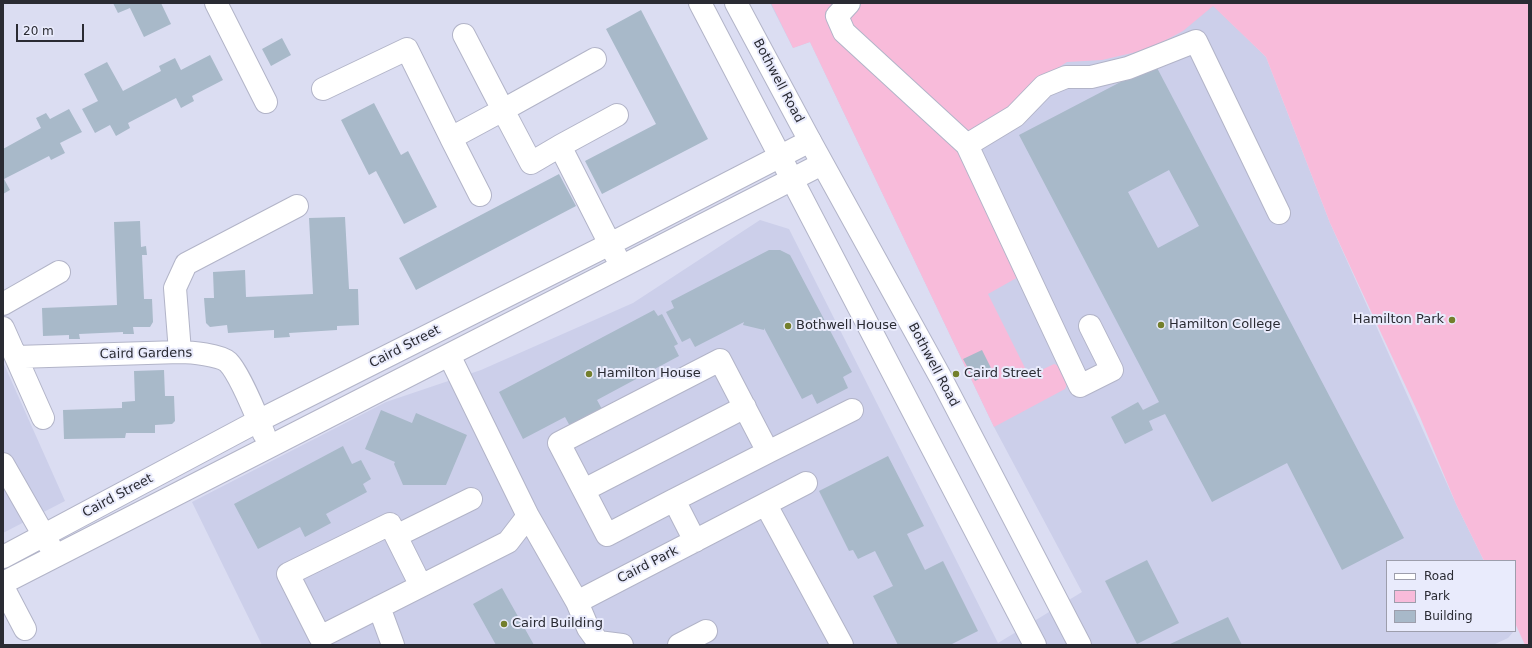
<!DOCTYPE html>
<html>
<head>
<meta charset="utf-8">
<style>
	body { margin:0 }
	#map { position:relative; width:1532px; height:648px; overflow:hidden; background:#dbddf2; font-family:"DejaVu Sans",sans-serif }
	canvas { display:block }
	.frame { position:absolute; inset:0; border:4px solid #2a2b33; pointer-events:none }
	.legend { position:absolute; left:1386px; top:560px; width:130px; height:72px; box-sizing:border-box; background:#e9ebfc; border:1px solid #9d9eac; margin:0; padding:5px 7px; list-style:none; font-size:12px; color:#2a2b33 }
	.legend li { display:flex; align-items:center; gap:8px; height:20px }
	.legend b { width:20px; border:1px solid #9d9eac }
	.scale { position:absolute; left:16px; top:24px; width:68px; height:18px; box-sizing:border-box; border:2px solid #2a2b33; border-top:0; padding-left:5px; font-size:12px; line-height:14px; white-space:nowrap; color:#2a2b33; -webkit-text-stroke:3px #e9ebfc; paint-order:stroke }
</style>
</head>
<body>
<div id="map">
<canvas width="1532" height="648"></canvas>
<div class="frame"></div>
<ul class="legend">
<li><b style="height:5px;background:#fff"></b>Road</li>
<li><b style="height:11px;background:#f8bbda"></b>Park</li>
<li><b style="height:11px;background:#a8b9c9"></b>Building</li>
</ul>
<div class="scale">20 m</div>
</div>
<script>
const g = document.querySelector('canvas').getContext('2d');
g.lineJoin = 'round';
function fillPath(path, color) { g.fillStyle = color; g.fill(path, 'evenodd'); }
function trace(path, color, width, dash) { g.strokeStyle = color; g.lineWidth = width; g.lineCap = dash ? 'butt' : 'round'; g.setLineDash(dash || []); g.stroke(path); }
function drawText(font, color, halo, rows, align = 'center') {
  g.font = font + ' "DejaVu Sans",sans-serif'; g.lineWidth = 4; g.setLineDash([]); g.textBaseline = 'middle'; g.strokeStyle = halo; g.fillStyle = color; for (const [text, x, y, turn = 0] of rows) {
    g.save(); g.translate(x, y); g.rotate((+turn || 0) * Math.PI / 180); g.textAlign = isNaN(turn) ? turn : align; if (halo) g.strokeText(text, 0, 0); g.fillText(text, 0, 0); g.restore();
  }
}
const built = new Path2D(`
	M770,3H1211L1266,57L1330,223L1456,504L1484,561H1387V631H1514L1508,638L1493,645H262L192,502L386,402L481,370L633,303L760,220L789,229L998,643L1082,592L994,427L810,42L793,48Z
	M3,362L65,501L3,533Z`);
const green = new Path2D(`
	M771,3H1529V645H1525L1515,623V561H1484L1456,504L1420,417L1330,223L1266,57L1213,6L1183,31L1149,49L1102,60L1067,62L1047,75L977,135L960,157L1020,276L988,294L1029,376L1054,364C1064,368 1071,378 1065,389L994,427L810,42L793,48Z`);
const building = new Path2D(`
	M113,3H161L171,24L144,37L130,8L118,13Z
	M641,10L708,139L602,194L585,161L656,124L606,29Z
	M282,38L291,55L271,66L262,49Z
	M210,55L223,80L192,96L194,101L181,108L176,98L128,123L130,128L116,136L110,125L95,133L82,109L98,101L84,74L107,62L123,91L161,71L159,66L175,58L181,70Z
	M1155,64L1404,538L1342,570L1287,463L1212,502L1165,414L1149,421L1153,430L1125,444L1111,417L1138,402L1143,410L1159,402L1019,135ZM1169,170L1199,226L1158,248L1128,192Z
	M374,103L401,155L408,151L437,207L404,224L376,171L369,175L341,120Z
	M69,109L82,132L60,143L65,153L51,160L49,156L4,179L10,190L3,194V149L41,128L36,118L46,113L50,119Z
	M559,174L576,206L416,290L399,258Z
	M345,217L349,289H358L359,325L337,326V330L289,333L290,337L274,338V330L228,333L227,325L210,327L206,323L204,298H214L213,272L245,270L246,297L313,294L309,218Z
	M140,221L141,247L146,246L147,255H142L144,299H152L153,322L150,327H133L134,334H123V332L79,334L80,339H69V335L43,336L42,308L117,305L114,222Z
	M769,250H780L790,255L852,372L843,377L848,388L817,404L812,394L802,399L764,328V330L743,325L744,322L695,347L690,338L682,342L666,312L674,308L671,301Z
	M654,310L658,316L662,314L678,344L674,346L679,356L597,400L603,411L571,428L565,417L523,439L499,392Z
	M982,350L993,372L975,381L963,359Z
	M164,370L165,396H174L175,421L172,424L155,425V433H126L125,438L64,439L63,410L122,408V402L135,401L134,371Z
	M381,410L412,423L416,413L467,435L446,485H403L394,464L395,462L365,449Z
	M343,446L352,464L361,460L371,479L363,484L367,492L326,514L331,523L305,537L300,527L258,549L234,504Z
	M888,456L924,526L907,534L925,570L943,561L978,631L950,645H898L873,596L893,586L875,551L858,559L853,550L849,551L819,491Z
	M1147,560L1179,623L1137,644L1105,581Z
	M502,588L534,645H496L473,604Z
	M1228,617L1242,645H1168Z`);
const minor = new Path2D(`
	M216,3L266,102
	M849,3L837,16L844,32L967,145L1080,386L1112,370L1090,326
	M464,35L503,110L595,59
	M323,89L407,49L451,138L503,110L531,163L560,146L616,256
	M451,138L480,195
	M967,145L1015,116L1044,86L1066,77H1091L1128,68L1196,41L1279,213
	M560,146L617,115
	M3,304L59,272
	M3,328L43,418
	M180,352L175,288L186,264L297,206
	M449,355L528,516L508,542L320,637L288,574L390,524L396,536L471,499
	M16,357L180,352C191,352 220,355 228,362C240,374 257,417 264,434
	M768,452L852,410
	M3,464L51,548
	M584,490L745,407
	M674,500L768,452L720,360L559,443L607,535L674,500L695,541
	M766,505L842,645
	M528,516L577,602L806,483
	M396,536L421,586
	M3,557L258,421L610,244L810,141
	M3,583L822,164
	M3,587L25,629
	M577,602L588,628L598,642L622,645
	M379,607L393,645
	M679,645L706,631`);
const major = new Path2D(`
	M700,3L1035,645
	M736,3L810,141L942,380L1080,645`);
const markers = [
	[1452,320,4,"#737f2c"],
	[1161,325,4,"#737f2c"],
	[788,326,4,"#737f2c"],
	[589,374,4,"#737f2c"],
	[956,374,4,"#737f2c"],
	[504,624,4,"#737f2c"]
];
const streetNames = [
	["Bothwell Road",778,81,62],
	["Caird Street",405,347,-27],
	["Caird Gardens",146,354,-1],
	["Bothwell Road",933,365,62],
	["Caird Street",118,496,-28],
	["Caird Park",648,565,-27]
];
const poiNames = [
	["Hamilton Park",1444,320,"right"],
	["Hamilton College",1169,325],
	["Bothwell House",796,326],
	["Hamilton House",597,374],
	["Caird Street",964,374],
	["Caird Building",512,624]
];
fillPath(built, '#cccfea');
fillPath(green, '#f8bbda');
fillPath(building, '#a8b9c9');
trace(minor, '#b2b4c8', 24);
trace(major, '#b2b4c8', 24);
trace(minor, '#fff', 22);
trace(major, '#fff', 22);
for (const [x, y, r, color] of markers) { const dot = new Path2D(); dot.arc(x, y, r, 0, 2 * Math.PI); g.fillStyle = color; g.fill(dot); trace(dot, '#e9ebfc', 1.5); }
drawText('13px', '#2a2b33', '#e9ebfc', streetNames);
drawText('13px', '#2a2b33', '#e9ebfc', poiNames, 'left');
</script>
</body>
</html>
